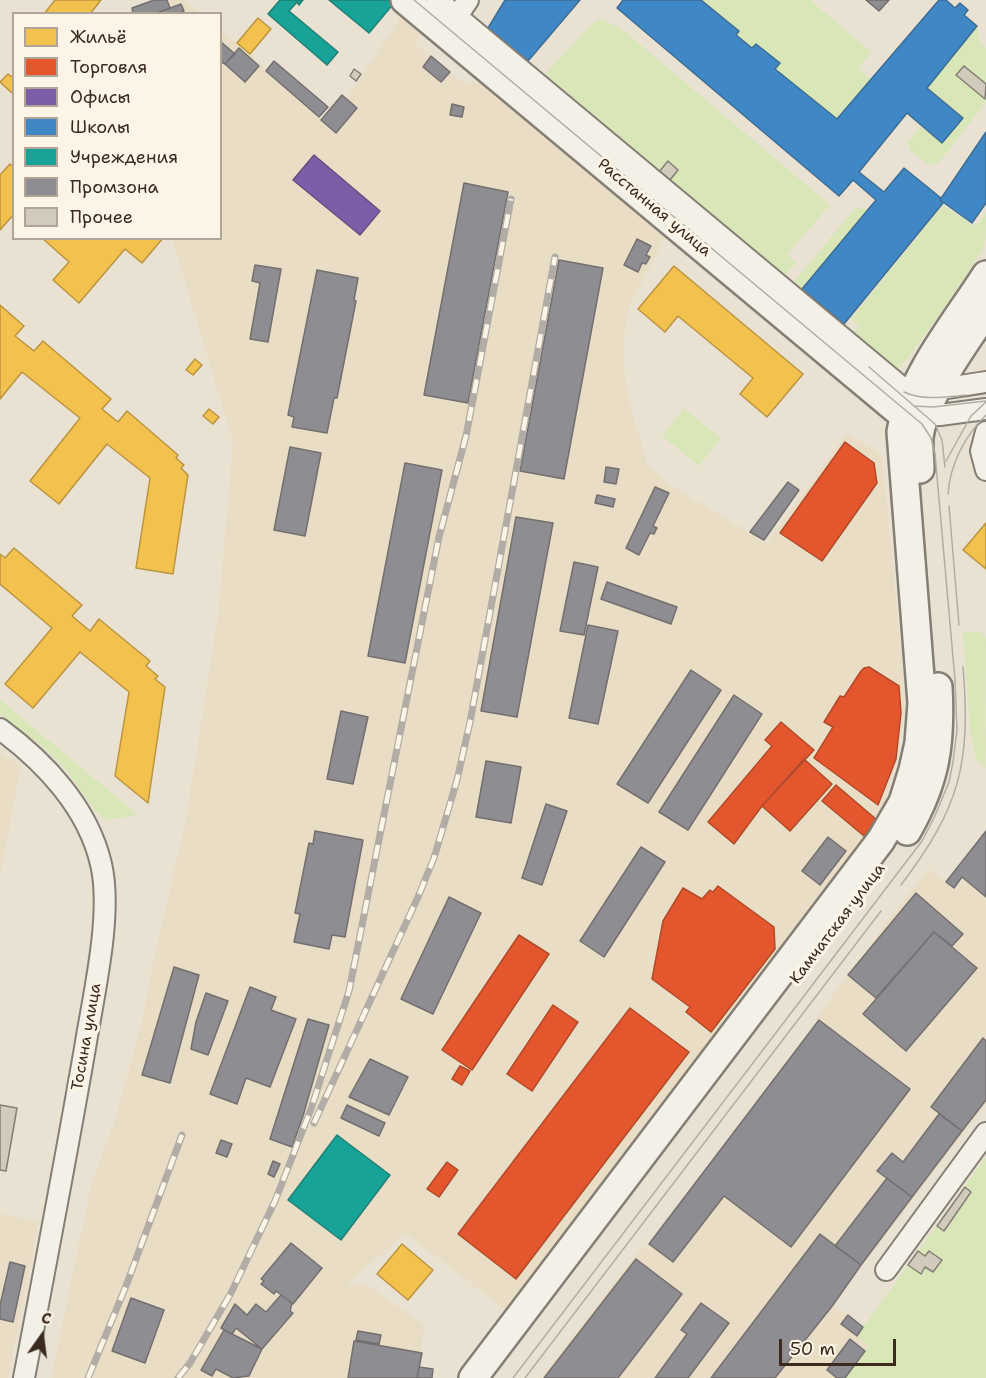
<!DOCTYPE html>
<html>
<head>
<meta charset="utf-8">
<style>
	body { margin:0 }
	#map { position:relative; width:986px; height:1378px; overflow:hidden; background:#e9e2d3; font-family:"Shantell Sans",sans-serif }
	canvas { display:block }
	.legend { position:absolute; left:12px; top:12px; width:210px; height:228px; box-sizing:border-box; background:#fcf5e5; border:2px solid #afa495; margin:0; padding:8px 10px; list-style:none; font-size:18px; color:#3b2a1e }
	.legend li { display:flex; align-items:center; gap:12px; height:30px }
	.legend b { width:30px; border:2px solid #afa495 }
	.north { position:absolute; left:12px; top:1306px; width:60px; height:60px; -webkit-text-stroke:4px #fcf5e5; paint-order:stroke; rotate:14deg; font-size:16px; font-weight:700; line-height:24px; text-align:center; color:#3b2a1e }
	.north::after { content:''; display:block; margin:auto; width:21px; height:27px; background:#3b2a1e; clip-path:polygon(50% 0,100% 100%,50% 72%,0 100%) }
	.scale { position:absolute; left:779px; top:1339px; width:117px; height:27px; box-sizing:border-box; border:3px solid #3b2a1e; border-top:0; padding-left:8px; font-size:18px; line-height:21px; white-space:nowrap; color:#3b2a1e; -webkit-text-stroke:4px #fcf5e5; paint-order:stroke }
</style>
</head>
<body>
<div id="map">
<canvas width="986" height="1378"></canvas>
<ul class="legend">
<li><b style="height:16px;background:#f2c14e"></b>Жильё</li>
<li><b style="height:16px;background:#e4572e"></b>Торговля</li>
<li><b style="height:16px;background:#7b5ea7"></b>Офисы</li>
<li><b style="height:16px;background:#3f88c5"></b>Школы</li>
<li><b style="height:16px;background:#17a398"></b>Учреждения</li>
<li><b style="height:16px;background:#8d8d92"></b>Промзона</li>
<li><b style="height:16px;background:#d2caba"></b>Прочее</li>
</ul>
<div class="north">С</div>
<div class="scale">50 m</div>
</div>
<script>
const g = document.querySelector('canvas').getContext('2d');
g.lineJoin = 'round';
function fillPath(path, color) { g.fillStyle = color; g.fill(path, 'evenodd'); }
function trace(path, color, width, dash) { g.strokeStyle = color; g.lineWidth = width; g.lineCap = dash ? 'butt' : 'round'; g.setLineDash(dash || []); g.stroke(path); }
function drawText(font, color, halo, rows, align = 'center') {
  g.font = font + ' "Shantell Sans",sans-serif'; g.lineWidth = 6; g.setLineDash([]); g.textBaseline = 'middle'; g.strokeStyle = halo; g.fillStyle = color; for (const [text, x, y, turn = 0] of rows) {
    g.save(); g.translate(x, y); g.rotate((+turn || 0) * Math.PI / 180); g.textAlign = isNaN(turn) ? turn : align; if (halo) g.strokeText(text, 0, 0); g.fillText(text, 0, 0); g.restore();
  }
}
const built = new Path2D(`
	M154,0H185L201,13L126,14L132,8Z
	M404,13L420,27L416,45L463,83L481,81L667,234L630,305L624,337L625,378L635,422L648,465L672,486L767,543L847,433L882,455L903,672L904,710L898,755L878,822L506,1310L405,1233L346,1286L365,1284L424,1324L419,1367L432,1378H51L92,1181L115,1120L142,1021L153,961L185,825L218,614L233,443L172,239L220,238L221,30L262,65L266,71L321,119L342,95L346,98Z
	M0,752L21,766L0,877Z
	M928,868L954,890L965,878L986,896V1104L833,1304L863,1327L857,1336L869,1345L845,1378H541L638,1252L649,1244L700,1177L819,1020H814Z
	M0,1214L39,1221L8,1378H0Z`);
const green = new Path2D(`
	M701,0H810L871,52L858,69L871,79L837,119L775,69L780,63L756,44L752,48L736,35L739,31Z
	M601,19L623,30L830,205L787,254L796,263L785,275L545,74L593,23Z
	M977,26L980,42L986,49V102L941,160L934,165L927,164L910,150L908,142L922,126L942,143L963,118L927,88Z
	M943,205L976,227L986,212C986,222 986,236 985,245C978,260 907,364 896,370L853,333L859,326L851,319Z
	M855,208H864L868,210L802,289L794,282Z
	M684,409L721,438L699,466L662,436Z
	M963,632H981L986,638L985,768L976,759L970,728Z
	M0,700L138,815L105,820C90,808 78,784 65,769C47,748 22,731 0,714Z
	M986,1157V1378H845L869,1345L857,1336Z`);
const homes = new Path2D(`
	M55,0H101L90,14H44Z
	M258,18L271,29L250,54L237,43Z
	M8,74L14,78L13,94L0,82Z
	M10,164L14,167V214L0,230V175Z
	M42,238H163L142,263L125,249L79,303L53,280L69,262Z
	M674,266L803,374L767,417L740,394L753,378L678,316L665,332L638,309Z
	M0,305L24,326L15,336L34,351L43,341L111,399L102,409L118,422L127,411L178,455L176,458L184,465L181,468L188,475L173,574L136,568L150,478L107,444L59,504L30,481L80,418L22,372L0,399Z
	M195,359L202,365L193,375L186,370Z
	M209,409L219,417L213,424L203,416Z
	M986,523V569L963,550Z
	M14,548L82,605L72,616L90,631L99,619L150,661L146,666L158,676L155,679L165,687L148,803L115,776L129,692L80,652L33,708L5,684L52,628L0,584V554L5,558Z
	M402,1244L433,1270L408,1300L377,1274Z`);
const shops = new Path2D(`
	M845,442L874,463L877,483L822,561L780,533Z
	M869,667L899,686L901,713L896,759L878,805L814,758L833,727L824,722L840,696L844,697L861,671L864,668Z
	M781,722L814,750L762,806L734,844L708,822L772,746L765,740Z
	M804,759L832,784L790,831L762,806Z
	M836,785L877,820L864,836L822,801Z
	M718,886L774,927L775,949L711,1032L686,1012L690,1007L652,979L663,921L683,888L702,899L710,890L713,892Z
	M519,935L549,954L472,1070L442,1050Z
	M553,1005L578,1022L532,1091L507,1074Z
	M630,1008L689,1052L516,1279L458,1234Z
	M460,1066L470,1071L462,1085L452,1079Z
	M447,1162L458,1170L439,1197L427,1189Z`);
const offices = new Path2D(`
	M314,155L380,211L360,235L293,180Z`);
const schools = new Path2D(`
	M505,0H580L528,61L488,28Z
	M623,0H701L739,31L736,35L752,48L756,44L780,63L775,69L837,119L939,0H946L955,8L960,3L968,10L964,15L977,26L927,88L963,118L942,143L907,113L859,172L884,192L904,168L941,198L940,200L943,203L844,324L802,289L876,200L853,180L839,196L617,8Z
	M986,132V203L972,223L940,200Z`);
const public = new Path2D(`
	M280,0H303L299,5L297,2L289,11L338,52L327,65L268,14Z
	M329,0H390L394,3L369,33Z
	M337,1135L390,1175L341,1240L288,1200Z`);
const industry = new Path2D(`
	M154,0H167L170,8L154,14H133L132,8Z
	M866,0H889L879,11Z
	M181,4L184,11L179,14H154Z
	M220,41L235,54L225,64L220,61Z
	M239,48L259,66L245,82L225,64Z
	M431,56L450,72L441,82L423,67Z
	M274,61L328,107L319,117L266,71Z
	M342,95L357,108L336,133L321,120Z
	M452,104L464,107L462,117L450,115Z
	M464,183L508,192L468,403L424,395Z
	M637,239L651,246L646,255L650,257L646,264L642,263L638,272L624,265Z
	M559,260L603,268L564,479L520,471Z
	M255,265L281,269L268,342L250,339L260,283L252,281Z
	M317,270L358,278L354,300L356,301L337,398H334L327,433L292,427L294,417L288,415Z
	M290,447L321,453L305,536L274,530Z
	M405,463L442,470L405,663L368,656Z
	M606,467L619,469L616,484L604,482Z
	M788,482L799,490L764,540L750,532Z
	M655,487L669,493L653,526L657,528L654,534L650,533L639,555L626,548Z
	M597,495L615,499L613,507L595,503Z
	M516,517L553,523L517,717L481,711Z
	M574,562L598,567L584,635L560,631Z
	M607,582L677,607L671,624L601,599Z
	M588,625L618,631L598,724L569,718Z
	M691,670L721,690L648,803L617,784Z
	M734,695L762,714L688,830L659,812Z
	M341,711L368,717L353,784L327,779Z
	M486,761L521,767L511,823L476,817Z
	M546,804L567,811L542,885L522,878Z
	M315,831L363,840L345,937L332,935L329,949L294,942L300,914L295,913L309,843L313,844Z
	M986,831V897L962,877L954,888L946,882Z
	M828,837L846,851L820,885L802,871Z
	M641,847L665,862L604,957L580,941Z
	M916,893L963,934L952,946L934,932L876,998L848,975Z
	M449,897L481,913L433,1014L401,999Z
	M934,932L977,968L906,1051L863,1014Z
	M174,967L199,975L170,1083L142,1075Z
	M250,987L276,997L271,1010L296,1019L270,1087L246,1078L237,1104L210,1094Z
	M206,993L228,1001L208,1055L191,1049L196,1022Z
	M308,1019L329,1025L303,1116L292,1147L270,1139Z
	M819,1020L910,1089L791,1247L724,1196L673,1262L649,1244Z
	M983,1038L986,1041V1100L962,1131L931,1107Z
	M370,1059L408,1077L389,1115L349,1097Z
	M347,1105L385,1123L379,1136L341,1118Z
	M939,1114L962,1131L912,1197L877,1171L892,1153L903,1162Z
	M221,1140L232,1144L227,1157L216,1153Z
	M273,1161L280,1164L274,1177L268,1174Z
	M887,1178L912,1197L861,1265L835,1246Z
	M820,1234L861,1265L833,1305L775,1378H711Z
	M291,1243L322,1268L293,1304L276,1291L274,1294L261,1284L264,1281L261,1279Z
	M636,1259L682,1294L618,1378H544Z
	M10,1262L25,1266L13,1322L0,1319V1305Z
	M281,1295L292,1303L290,1311L293,1313L262,1349L236,1328L232,1334L221,1328L235,1304L247,1315L256,1304L266,1312Z
	M131,1298L164,1310L145,1363L112,1351Z
	M701,1303L729,1323L688,1378H655L687,1334L681,1330Z
	M848,1315L863,1327L857,1336L841,1324Z
	M224,1330L262,1349L249,1376L233,1378L216,1369L212,1376L201,1370Z
	M358,1331L381,1335L379,1344L356,1340Z
	M850,1339L865,1351L845,1378H837L827,1370Z
	M354,1341L422,1353L417,1378H348Z
	M419,1367L433,1369L432,1378H417Z`);
const building = new Path2D(`
	M964,66L986,84L985,99L956,75Z
	M354,69L361,74L356,81L350,76Z
	M668,161L678,170L670,180L659,172Z
	M0,1105L17,1108L6,1171L0,1170Z
	M965,1187L971,1192L944,1231L937,1226Z
	M918,1251L925,1256L929,1251L942,1260L933,1272L925,1267L921,1274L908,1265Z`);
const street = new Path2D(`
	M437,0L911,395L918,406
	M450,27L468,0
	M928,391L986,382
	M914,416L940,415L986,409
	M986,432L981,451L986,470
	M0,729C45,762 88,808 101,864C113,914 93,997 85,1048C66,1158 45,1268 24,1378
	M886,1270L986,1133`);
const secondary = new Path2D(`
	M405,0L904,416
	M920,469C920,458 918,447 919,437C925,396 964,346 986,311
	M907,831C936,780 941,744 938,687
	M473,1378L881,840L903,802L913,770L919,743L922,703L901,432C910,377 956,322 986,275`);
const tram = new Path2D(`
	M414,0L922,424L931,438L935,454L955,680L957,730L953,762L949,782L934,818L922,841L513,1378
	M869,367L935,424L942,440L945,467
	M904,392C924,401 944,397 966,395
	M914,406L933,407L986,401
	M946,461L971,416L986,402
	M948,494C950,464 965,436 986,415
	M949,506L959,625
	M901,885C960,807 971,764 963,667
	M525,1378L881,911`);
const rail = new Path2D(`
	M314,1123L418,897L434,858L457,780L470,722L555,257
	M88,1378L126,1286L182,1135
	M178,1378L190,1363L231,1293L275,1201L311,1109L349,991L439,537L466,436L511,199`);
const streetNames = [
	["Расстанная улица",654,208,40],
	["Камчатская улица",838,924,-53],
	["Тосина улица",87,1037,-80]
];
fillPath(built, '#e9dec5');
fillPath(green, '#d8e6b8');
fillPath(homes, '#f2c14e');
trace(homes, '#bb9440', 1.5);
fillPath(shops, '#e4572e');
trace(shops, '#b14a29', 1.5);
fillPath(offices, '#7b5ea7');
trace(offices, '#684e7e', 1.5);
fillPath(schools, '#3f88c5');
trace(schools, '#3e6c93', 1.5);
fillPath(public, '#17a398');
trace(public, '#227f73', 1.5);
fillPath(industry, '#8d8d92');
trace(industry, '#746f6f', 1.5);
fillPath(building, '#d2caba');
trace(building, '#847e74', 1.5);
trace(street, '#847e74', 24);
trace(secondary, '#847e74', 32);
trace(street, '#f3f0e8', 20);
trace(secondary, '#f3f0e8', 27);
trace(tram, '#b1aca5', 1.5);
trace(rail, '#b1aca5', 7);
trace(rail, '#fcf5e5', 4.5, [14]);
drawText('16px', '#3b2a1e', '#fcf5e5', streetNames);
</script>
</body>
</html>
